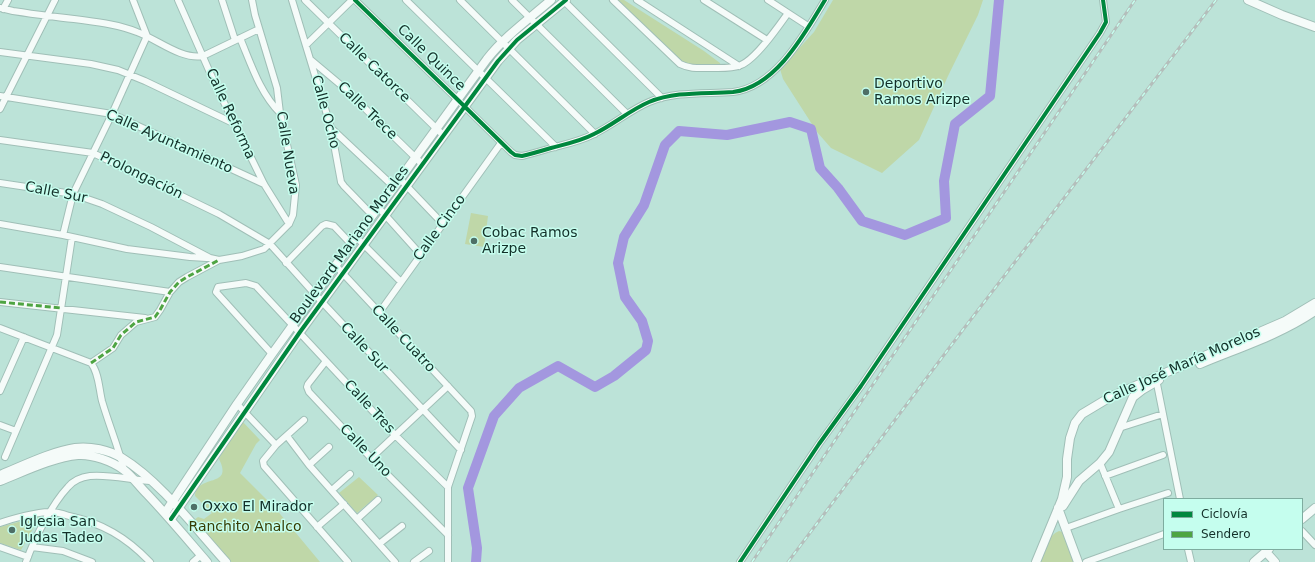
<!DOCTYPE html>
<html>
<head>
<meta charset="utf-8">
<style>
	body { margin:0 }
	#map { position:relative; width:1315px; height:562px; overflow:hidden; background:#bce3d8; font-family:"DejaVu Sans",sans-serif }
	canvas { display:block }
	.legend { position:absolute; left:1163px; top:498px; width:140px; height:52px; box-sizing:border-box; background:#c5feee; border:1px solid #7eac9f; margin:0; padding:5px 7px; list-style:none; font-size:12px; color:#133029 }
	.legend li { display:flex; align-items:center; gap:8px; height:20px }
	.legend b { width:20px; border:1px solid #7eac9f }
</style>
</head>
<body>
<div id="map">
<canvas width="1315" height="562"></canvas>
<ul class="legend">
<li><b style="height:5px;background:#00873e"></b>Ciclovía</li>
<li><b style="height:5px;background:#4ea442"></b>Sendero</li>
</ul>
</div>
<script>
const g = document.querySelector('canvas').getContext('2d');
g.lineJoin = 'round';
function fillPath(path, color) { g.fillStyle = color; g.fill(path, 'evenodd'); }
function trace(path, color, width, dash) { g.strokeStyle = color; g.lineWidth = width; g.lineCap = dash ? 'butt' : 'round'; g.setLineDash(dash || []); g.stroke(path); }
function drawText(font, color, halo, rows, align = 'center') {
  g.font = font + ' "DejaVu Sans",sans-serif'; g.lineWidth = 3; g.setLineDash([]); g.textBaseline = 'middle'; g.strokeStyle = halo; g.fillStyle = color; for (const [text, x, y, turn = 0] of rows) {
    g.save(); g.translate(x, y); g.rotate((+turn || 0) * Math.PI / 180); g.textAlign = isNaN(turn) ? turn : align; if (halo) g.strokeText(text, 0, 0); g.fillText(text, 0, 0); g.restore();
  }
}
const green = new Path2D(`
	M618,0H624L704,51L720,63L721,66L683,64L617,1Z
	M833,0H983L978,15L948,76L919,140L882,173L831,148L817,132L783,79L780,69L814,32Z
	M471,213L488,216L484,247L465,244Z
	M242,421L260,440L256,444L240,473L276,509L320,562H231L194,520L198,517L204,519L212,513L195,496C197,473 234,489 219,459L223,450Z
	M359,477L378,495L357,513L339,493Z
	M40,516L21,550L0,543V527Z
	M1059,531L1063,532L1075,562H1039C1044,551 1048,535 1059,531Z`);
const river = new Path2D(`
	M476,562L477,548L468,488L494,416L519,388L558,366L595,387L614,376L646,350L648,341L642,321L625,297L618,263L624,237L644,205L665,145L679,131L727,135L790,122L811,129L820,168L838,188L862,221L905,235L946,218L944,181L955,124L990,96L999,0`);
const street = new Path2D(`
	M178,0L215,84L264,184L289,224
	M222,0L235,40
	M292,0L331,128L341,182L344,186L372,215
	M305,0L443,135
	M355,0L458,100L511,152L515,155L522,156C531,154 541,151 551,148C566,144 581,141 594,134C613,125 630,110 649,102C676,91 705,94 733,92C776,87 805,33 825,0
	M406,0L556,147
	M460,0L595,134
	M512,0L627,114
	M563,0L662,98
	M613,0L680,64C690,69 699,68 710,68C720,68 731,69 741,65C756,59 778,27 788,13
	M637,0L739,66
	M704,0L767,40
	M768,0L808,26
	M0,8L13,11C33,14 54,17 74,19C95,22 117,24 137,32C157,39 181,60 203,56L259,29
	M3,9L8,0
	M240,38C251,64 260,93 280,113
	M306,45L352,0
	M0,52L91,64L118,70L145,81L235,124
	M311,60L342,86L422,164
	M0,96L112,114L264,184
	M0,109L55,0
	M331,128L394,187
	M0,140L93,153L219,214L270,244L322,302L461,450
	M400,179L443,224
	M0,183L73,194L102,204L151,227L210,258L219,260
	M378,207L421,255
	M0,224L63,235L127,249L190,257L207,258
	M63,235L73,194L112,114L147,36L133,0
	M356,237L401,282
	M286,263L322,226L326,224L334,226L351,244
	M336,266L471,411L472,416L448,487V562
	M0,267L170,292
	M0,302L145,318
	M379,313L501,143
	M0,328L91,363
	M272,354L216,292L218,287L246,283L256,286L395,435L448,487
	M326,361L308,384L307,387L309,392L371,458L448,535
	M91,363L113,348L121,335L136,322L155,317L160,310L170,292L179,282L187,277L219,260L242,256L264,249L289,224L293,215L296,185L280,113L277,88L255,15L252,0
	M91,363C99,373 99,389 102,401C109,425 118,446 124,470
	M1156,379L1180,499
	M0,391L24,337
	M237,404L276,445
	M304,420L276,445L263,461L264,466L348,562
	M0,425L16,431
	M1119,428L1163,414
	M287,436L309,465L395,562
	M5,457L57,335L72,237
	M371,458L448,386
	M1100,463L1119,509
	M309,465L329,447
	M1105,476L1163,455
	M332,490L350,474
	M357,519L378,500
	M0,523C11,519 40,511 51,512C57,512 63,514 69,516C102,523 126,537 150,562
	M317,527L344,504
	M1066,528L1119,509L1168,493
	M1302,531L1315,545
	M379,544L402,526
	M0,547L28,557
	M32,547L63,551L92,562
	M1188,549L1191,562
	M26,562C34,539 52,504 68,487C73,481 82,477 90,476C108,474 132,480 151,481
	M193,562L201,555
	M414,562L429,551
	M740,562L819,444L861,386L1100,33L1106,22L1103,0
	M1086,562L1164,534`);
const secondary = new Path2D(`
	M1248,0L1282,15L1315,27
	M1200,364C1238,348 1280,335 1315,311
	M0,475C22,466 53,451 75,448C90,446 109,450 122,458C160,481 196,529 226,562
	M0,481C23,472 54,457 78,455C92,454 112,461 124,470C132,476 139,486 147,494C168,516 187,539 207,562
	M1063,506L1079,481L1100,463L1109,452L1133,397L1142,390L1159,380
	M1058,508L1078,562
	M165,513L237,404L272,354L356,237L394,187L487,59C505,36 529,19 551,0
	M171,519L300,332L498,61L517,40L566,0
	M1302,519L1315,508
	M1266,552L1275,562
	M1036,562L1062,499L1067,477V459L1070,438L1075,423L1082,414L1112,396L1285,321L1315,303
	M1254,562L1269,549`);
const rail = new Path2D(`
	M752,562L1135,0
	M788,562L962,331L1216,0`);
const quiet = new Path2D(`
	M0,302L61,308
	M91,363L113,348L121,335L136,322L155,317L160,310L170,292L179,282L187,277L219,260`);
const cycleway = new Path2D(`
	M355,0L458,100L511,152L515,155L522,156C531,154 541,151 551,148C566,144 581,141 594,134C613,125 630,110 649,102C676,91 705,94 733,92C776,87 805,33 825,0
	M171,519L300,332L498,61L517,40L566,0
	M740,562L819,444L861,386L1100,33L1106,22L1103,0`);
const markers = [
	[866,92,4,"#4e6f66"],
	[474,241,4,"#4e6f66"],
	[194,507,4,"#4e6f66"],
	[12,530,4,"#4e6f66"]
];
const streetNames = [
	["Calle Quince",431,58,44],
	["Calle Catorce",374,68,44],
	["Calle Trece",367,111,44],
	["Calle Ocho",325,112,75],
	["Calle Reforma",230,114,65],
	["Calle Ayuntamiento",169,142,24],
	["Calle Nueva",287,153,81],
	["Prolongación",141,176,26],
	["Calle Sur",56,193,11],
	["Calle Cinco",440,228,-54],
	["Boulevard Mariano Morales",350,245,-54],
	["Calle Cuatro",403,339,47],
	["Calle Sur",364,348,47],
	["Calle José María Morelos",1182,366,-24],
	["Calle Tres",369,407,47],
	["Calle Uno",365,451,46]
];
const poiNames = [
	["Deportivo",874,84],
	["Ramos Arizpe",874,100],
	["Cobac Ramos",482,233],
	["Arizpe",482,249],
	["Oxxo El Mirador",202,507],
	["Iglesia San",20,522],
	["Judas Tadeo",20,538]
];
const parkNames = [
	["Ranchito Analco",245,527]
];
fillPath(green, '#bfd7a8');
trace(river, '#a397df', 10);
trace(street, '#a0bfb7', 8);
trace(secondary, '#a0bfb7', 10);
trace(street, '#f5fbf9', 6);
trace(secondary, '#f5fbf9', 8);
trace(rail, '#b4bebb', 3);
trace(rail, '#c5feee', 1.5, [4.5]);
trace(quiet, '#4ea442', 3, [6, 3]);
trace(cycleway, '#00873e', 4);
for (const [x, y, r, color] of markers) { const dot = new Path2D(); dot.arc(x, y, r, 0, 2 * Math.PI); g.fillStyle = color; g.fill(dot); trace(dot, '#c5feee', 1.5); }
drawText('14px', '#133029', '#c5feee', streetNames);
drawText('14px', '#133029', '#c5feee', poiNames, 'left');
drawText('14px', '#373d04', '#c5feee', parkNames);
</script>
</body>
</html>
